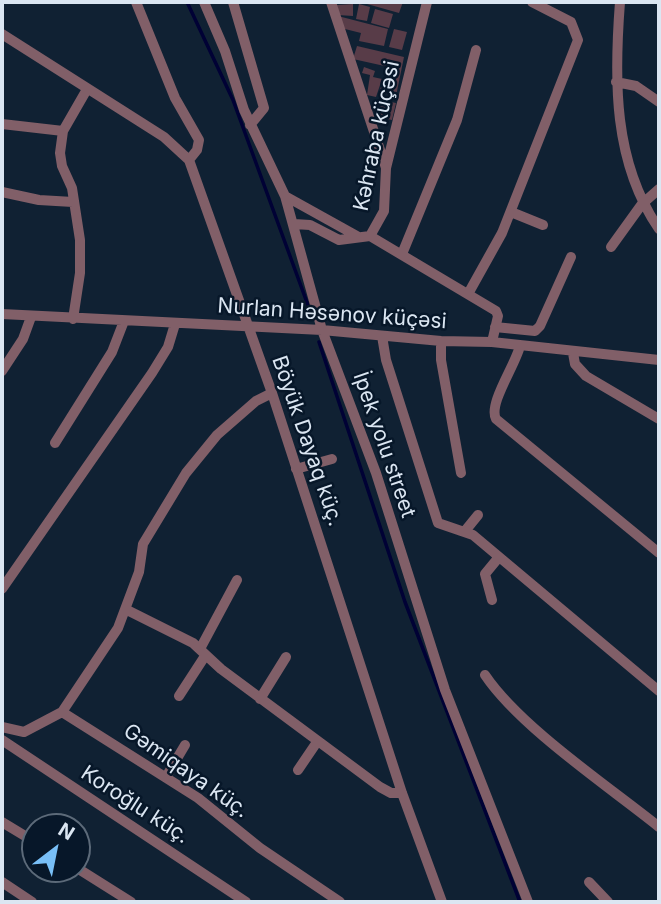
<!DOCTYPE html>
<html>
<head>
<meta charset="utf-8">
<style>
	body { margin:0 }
	#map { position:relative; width:661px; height:904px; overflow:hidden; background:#102133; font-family:Inter,sans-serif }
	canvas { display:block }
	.frame { position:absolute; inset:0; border:4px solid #dbe6f2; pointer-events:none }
	.north { position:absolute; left:21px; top:813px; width:70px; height:70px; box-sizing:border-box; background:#071729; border:2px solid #5c6a79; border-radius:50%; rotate:32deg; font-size:19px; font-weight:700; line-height:28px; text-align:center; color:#dbe6f2 }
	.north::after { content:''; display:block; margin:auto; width:24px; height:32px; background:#78bff7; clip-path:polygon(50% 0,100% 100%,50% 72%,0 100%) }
</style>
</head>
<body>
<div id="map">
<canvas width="661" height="904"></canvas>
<div class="frame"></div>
<div class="north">N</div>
</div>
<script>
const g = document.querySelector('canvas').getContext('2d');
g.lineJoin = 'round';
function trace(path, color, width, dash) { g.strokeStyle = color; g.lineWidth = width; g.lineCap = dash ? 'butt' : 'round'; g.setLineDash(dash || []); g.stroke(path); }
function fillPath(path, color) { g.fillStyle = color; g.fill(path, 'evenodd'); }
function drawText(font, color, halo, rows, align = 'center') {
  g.font = font + ' Inter,sans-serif'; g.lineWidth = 5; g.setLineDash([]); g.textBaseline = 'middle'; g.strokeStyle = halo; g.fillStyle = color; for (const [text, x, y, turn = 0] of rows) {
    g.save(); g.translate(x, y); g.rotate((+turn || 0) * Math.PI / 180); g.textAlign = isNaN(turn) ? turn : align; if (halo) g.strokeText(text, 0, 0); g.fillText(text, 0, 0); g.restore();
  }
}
const stream = new Path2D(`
	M187,2L233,100L313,319
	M319,342L405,602L520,902`);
const building = new Path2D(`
	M360,2H403L399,13Z
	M353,4V16L338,15L337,5Z
	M359,4L370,7L367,21L356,19Z
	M375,9L393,14L389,28L371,23Z
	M338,16L388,29L384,46L359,41L361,33L341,28Z
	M394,29L407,32L402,50L389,47Z
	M357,46L404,57L396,96L379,92L389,67L353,59Z
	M364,67L375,71L373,77L382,79L376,97L367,95L370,75L362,73Z
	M382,100L396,103L392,120L378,117Z`);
const minor = new Path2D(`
	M136,2L175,98L199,140L197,150L189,160
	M204,2L225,51L244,110L285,196L322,330L376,473L445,690L528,902
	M233,2L264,108L250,125
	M331,2L386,168
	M620,2C614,80 613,162 659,229
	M2,34L164,137L189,160L272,393L402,793L442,902
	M616,82L636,86L659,102
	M2,124L63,131
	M2,192L39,200L73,202
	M285,196L357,236
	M511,212L543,225
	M294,224L310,225L339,240L370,236L496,311L498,316L492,342
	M370,236L384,211L386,168L427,2
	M611,247L642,204L659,189
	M402,254L457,120L476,50
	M468,294L502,233L578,40L571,22L532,2
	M2,314L322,330L441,341L492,342L659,360
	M73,319L80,273V240L72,188L62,166L60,153L63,131L86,91
	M495,327L535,331L540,326L571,257
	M382,336L386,360L438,523L473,535L659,691
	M441,341V360L461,473
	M520,346C515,366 488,404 496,419L659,553
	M573,353L575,364L586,376L659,419
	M2,371L23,339L31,317
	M55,443L112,352L124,321
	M296,469L332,459
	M465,531L478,515
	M2,589L152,373L168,347L175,324
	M492,600L485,574L499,557
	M127,610L193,643L221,669L380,787L391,793H402
	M200,649L237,580
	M485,675C520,727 608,786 659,827
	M179,696L205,656
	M260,699L286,657
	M62,712L198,798L260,848L340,902
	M2,727L24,732L62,712L118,628L139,572L143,544L186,473L217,435L256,401L272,393
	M2,740L246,902
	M298,770L317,742
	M166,777L185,745
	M2,822L35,842
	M77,868L131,902
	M2,882L32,902
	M589,882L608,902`);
const streetNames = [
	["Kəhraba küçəsi",377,136,-78],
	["Nurlan Həsənov küçəsi",332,314,4],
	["Böyük Dayaq küç.",307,441,71],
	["İpek yolu street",384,445,71],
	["Gəmiqaya küç.",186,771,35],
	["Koroğlu küç.",135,805,33]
];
trace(stream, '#000135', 3.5);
fillPath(building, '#583c48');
trace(minor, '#815f68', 10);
drawText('21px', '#dbe6f2', '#071729', streetNames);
</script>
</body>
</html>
